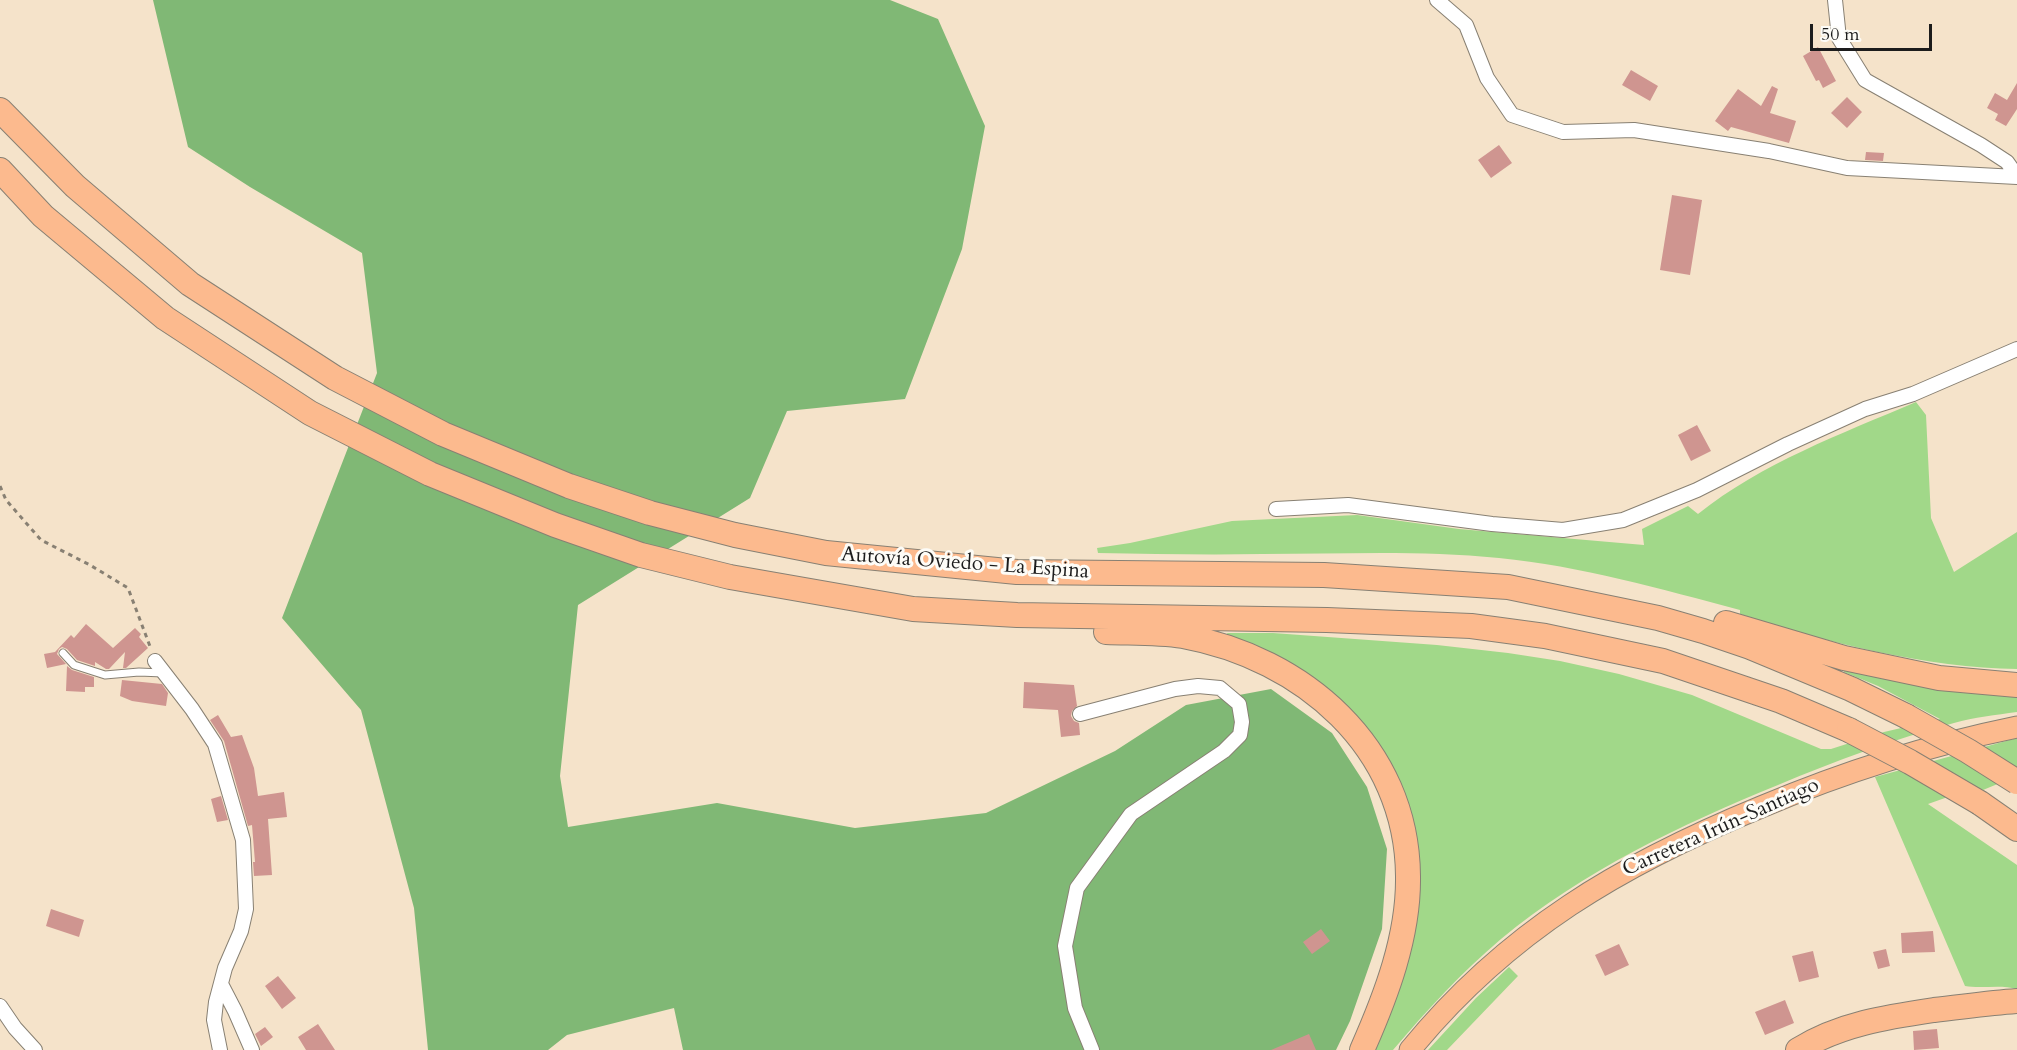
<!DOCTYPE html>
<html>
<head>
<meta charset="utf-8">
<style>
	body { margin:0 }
	#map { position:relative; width:2017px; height:1050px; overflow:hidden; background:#f5e3ca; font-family:Cardo,serif }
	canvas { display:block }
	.scale { position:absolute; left:1810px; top:24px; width:122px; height:27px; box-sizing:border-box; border:3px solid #1c1c1c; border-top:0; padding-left:8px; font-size:18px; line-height:21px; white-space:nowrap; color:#1c1c1c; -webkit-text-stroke:4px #fdfcf7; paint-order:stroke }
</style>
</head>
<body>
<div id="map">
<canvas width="2017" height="1050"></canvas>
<div class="scale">50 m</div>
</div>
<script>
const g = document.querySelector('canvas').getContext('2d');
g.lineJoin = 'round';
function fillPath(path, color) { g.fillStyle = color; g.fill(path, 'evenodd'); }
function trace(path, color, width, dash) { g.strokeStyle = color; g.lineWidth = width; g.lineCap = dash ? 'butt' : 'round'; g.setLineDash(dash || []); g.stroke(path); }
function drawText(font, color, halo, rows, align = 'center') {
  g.font = font + ' Cardo,serif'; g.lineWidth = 6; g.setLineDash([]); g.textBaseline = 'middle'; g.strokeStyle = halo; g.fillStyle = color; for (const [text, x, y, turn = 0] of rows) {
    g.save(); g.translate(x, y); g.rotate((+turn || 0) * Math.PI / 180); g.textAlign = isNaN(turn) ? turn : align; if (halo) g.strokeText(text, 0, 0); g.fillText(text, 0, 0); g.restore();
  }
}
const green = new Path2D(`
	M1916,402L1926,415L1931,518L1954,572L2017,532V669C1928,668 1824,642 1740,614V610C1661,589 1581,566 1499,558C1420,550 1342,554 1262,554C1208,555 1153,554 1098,553L1097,548L1130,543L1232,521L1357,515L1459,529L1644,545L1642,529L1688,506L1698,514C1762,463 1841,434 1916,402Z
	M1227,633H1273L1437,645L1508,653L1560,661L1619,674L1692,695L1821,749H1831L1884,732L1940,719L1878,686L1844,672V669L2017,694V712C1996,715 1974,717 1954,723C1895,739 1835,761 1778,785C1680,825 1583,871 1501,939C1462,972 1426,1011 1393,1050H1371L1401,971L1391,771L1228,636Z
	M2017,738V776L1983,790L1976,787L1928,804L2017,865V989C2000,984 1982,989 1965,986L1875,777Z
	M1509,967L1518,976L1447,1050H1428L1476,998Z`);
const forest = new Path2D(`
	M153,0H890L938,19L985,126L962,249L905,399L787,411L750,498L578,605L560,776L568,827L717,803L855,828L986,813L1115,751L1186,705L1271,689L1332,733L1367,787L1387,849L1382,929L1350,1021L1336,1050H683L674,1008L567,1035L548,1050H428L414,908L361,710L282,618L377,373L362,253L250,187L188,147Z`);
const building = new Path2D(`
	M1818,47L1836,81L1823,88L1819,80L1816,81L1803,56Z
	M1631,70L1658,86L1650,101L1622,85Z
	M2017,83V109L2006,126L1995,120L1998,114L1987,108L1995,93L2007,100Z
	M1772,86L1778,89L1770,113L1796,121L1789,143L1731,127L1728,131L1715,121L1738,89L1761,106Z
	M1847,97L1862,112L1847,128L1831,113Z
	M1499,145L1512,163L1491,178L1478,160Z
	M1866,152L1884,153L1883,161L1865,160Z
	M1672,195L1702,200L1690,275L1660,270Z
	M1697,425L1711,451L1691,461L1678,435Z
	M86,624L113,648L135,628L141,634L139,637L148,648L126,668H123L125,652L109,669H106L95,662V666L77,660L67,649L62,647L59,649L57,654L66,664L47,668L44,654L55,652L71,635L74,638Z
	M67,666L72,670L94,677V687H85V692L66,691Z
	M122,680L162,684L168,693L166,706L132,701L120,696Z
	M1024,682L1074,685L1077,706L1072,711L1071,716L1074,721L1079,723L1080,735L1061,737L1058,710L1023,708Z
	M218,715L231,737L242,735L254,768L258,796L284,792L287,817L268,819L272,875L254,876L253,862H255L252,825L248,826L224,741L210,720Z
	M221,796L228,820L217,822L211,799Z
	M51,909L84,920L79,937L46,926Z
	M1321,929L1330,941L1312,954L1303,942Z
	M1933,931L1935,952L1902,953L1901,933Z
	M1619,944L1629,965L1605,976L1595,955Z
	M1886,949L1890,966L1878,969L1873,952Z
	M1813,951L1819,977L1799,982L1792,956Z
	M278,976L296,998L282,1009L265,986Z
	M1785,1000L1794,1023L1765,1035L1755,1012Z
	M318,1024L335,1050H306L298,1037Z
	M265,1027L273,1037L261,1046L255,1034Z
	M1937,1029L1939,1048L1914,1050L1913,1031Z
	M1309,1034L1316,1050H1271Z`);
const path = new Path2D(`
	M0,486L6,500L41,540L90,565L128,588L151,649`);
const service = new Path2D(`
	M63,653L74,665L105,675L139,672L163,673`);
const minor = new Path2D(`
	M1437,0L1466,25L1487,78L1512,115L1563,132L1634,130L1769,151L1847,168L2017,177
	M1835,0L1839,38L1865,80L1981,145L2007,162L2017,176
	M1276,509L1348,505L1492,524L1563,530L1623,520L1697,490L1788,444L1865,409L1913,394L2017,349
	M155,661L192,709L215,744L243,840L246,909L241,931L225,968L216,1002L214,1020L220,1050
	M1080,714L1175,689L1198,686L1220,688L1239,704L1242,722L1240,735L1224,751L1131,814L1077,888L1065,946L1075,1008L1092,1050
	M221,984L235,1011L252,1050
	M0,1006L15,1028L35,1050`);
const trunk = new Path2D(`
	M1410,1050C1507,931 1622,864 1761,807C1844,772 1929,745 2017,727`);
const motorway = new Path2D(`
	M0,110L75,186L190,284L335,378L443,434L569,486L650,513L735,535L826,553L1017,572L1324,575L1508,587L1658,618L1703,631L1750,647L1851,689L1906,716
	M0,170L43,216L165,318L310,413L430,474L555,525L641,555L730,577L913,609L1017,615L1327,620L1471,626L1545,636L1663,661L1781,701L1849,730
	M1726,623L1844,658L1939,678L2017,685
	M1106,632C1131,633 1158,632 1183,636C1303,658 1407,747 1408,876C1409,936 1386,996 1362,1050
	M1980,803L2017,829
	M1798,1050C1840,1024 1887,1017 1934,1010C1962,1007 1989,1003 2017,1001`);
const motorwayBridge = new Path2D(`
	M1906,716L1968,751L2017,782
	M1849,730L1910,762L1980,803`);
const streetNames = [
	["Autovía Oviedo - La Espina",965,564,4],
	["Carretera Irún-Santiago",1721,828,-24]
];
fillPath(green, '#a1d889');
fillPath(forest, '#80b875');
fillPath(building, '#cf9590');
trace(service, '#888073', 9);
trace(minor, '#888073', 16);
trace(trunk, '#888073', 23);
trace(motorway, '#888073', 26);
trace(path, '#888073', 3, [4.5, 4.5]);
trace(service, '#fff', 7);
trace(minor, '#fff', 14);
trace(trunk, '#fcba8e', 21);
trace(motorway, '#fcba8e', 24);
trace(motorwayBridge, '#888073', 26, []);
trace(motorwayBridge, '#fcba8e', 24);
drawText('21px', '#1c1c1c', '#fdfcf7', streetNames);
</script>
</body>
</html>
